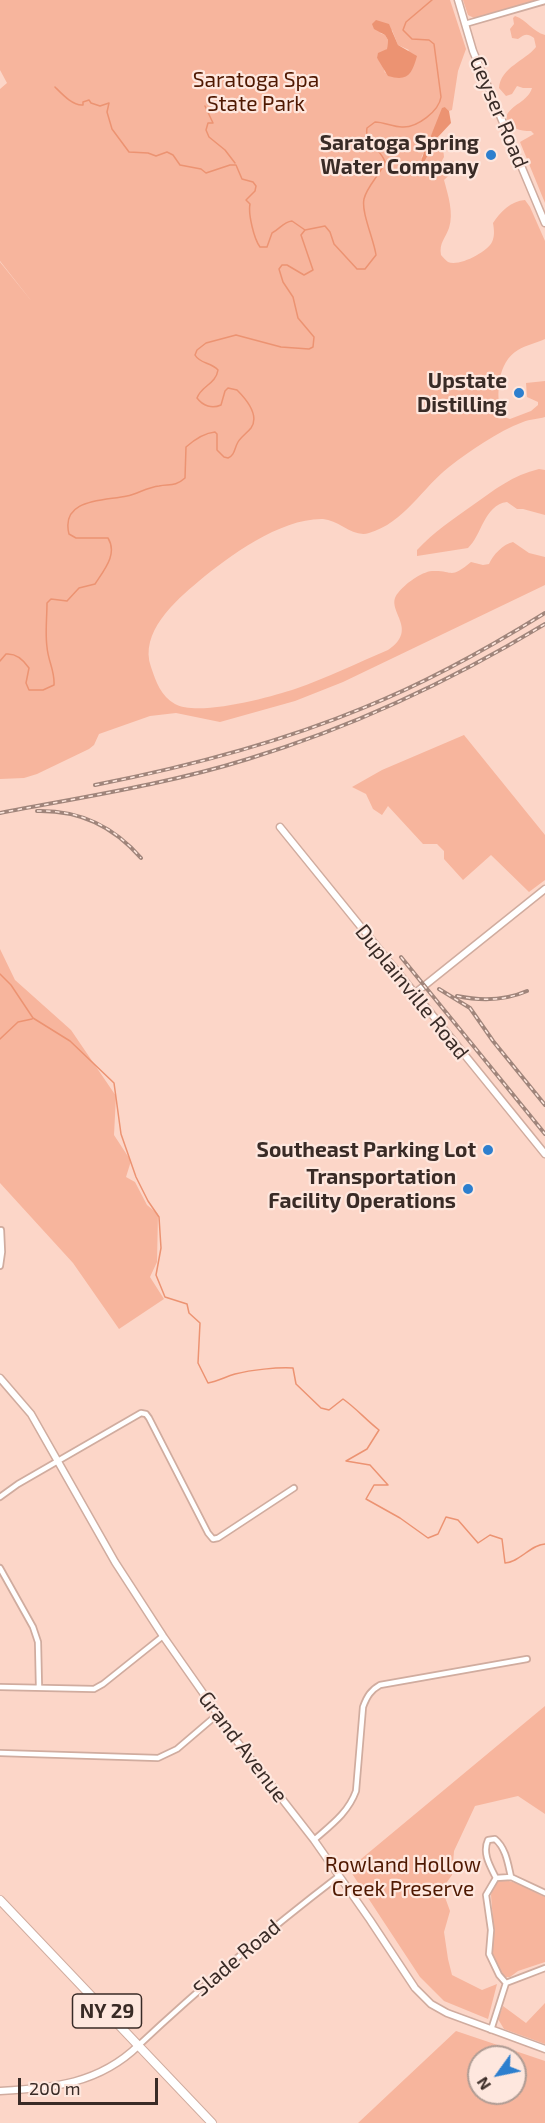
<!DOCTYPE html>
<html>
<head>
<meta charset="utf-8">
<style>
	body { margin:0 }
	#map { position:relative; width:545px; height:2123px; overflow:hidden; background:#fcd6c8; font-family:"Exo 2",sans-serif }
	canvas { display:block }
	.north { position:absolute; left:467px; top:2045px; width:60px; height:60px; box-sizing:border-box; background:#fee7de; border:2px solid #af9c94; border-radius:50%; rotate:237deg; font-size:16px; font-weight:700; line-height:24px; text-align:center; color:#392b26 }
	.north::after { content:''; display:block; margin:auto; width:21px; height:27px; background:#2d7fce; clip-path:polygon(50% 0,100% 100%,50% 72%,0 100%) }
	.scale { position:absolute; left:18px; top:2078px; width:140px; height:27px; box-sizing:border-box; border:3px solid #392b26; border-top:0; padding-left:8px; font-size:18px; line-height:21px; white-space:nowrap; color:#392b26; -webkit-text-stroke:4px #fee7de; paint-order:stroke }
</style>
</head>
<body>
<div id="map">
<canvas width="545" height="2123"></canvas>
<div class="north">N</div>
<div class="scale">200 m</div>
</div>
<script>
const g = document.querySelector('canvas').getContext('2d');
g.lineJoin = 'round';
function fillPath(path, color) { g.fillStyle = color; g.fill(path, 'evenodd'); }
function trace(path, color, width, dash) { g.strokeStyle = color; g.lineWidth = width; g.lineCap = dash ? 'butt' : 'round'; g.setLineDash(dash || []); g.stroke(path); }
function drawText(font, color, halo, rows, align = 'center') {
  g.font = font + ' "Exo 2",sans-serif'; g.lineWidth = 4.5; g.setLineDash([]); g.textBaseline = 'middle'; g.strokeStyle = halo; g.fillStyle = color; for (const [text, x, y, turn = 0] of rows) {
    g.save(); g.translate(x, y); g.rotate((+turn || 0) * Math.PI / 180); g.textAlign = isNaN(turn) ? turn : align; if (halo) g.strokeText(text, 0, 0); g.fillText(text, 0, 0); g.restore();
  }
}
const green = new Path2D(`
	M0,0H450L466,49L458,71L452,110L449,111L445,107L430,138L418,141V147L423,149L424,152L421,158L430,151L443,148L444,157L439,166H442L452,161L459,162L460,165L444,180C448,195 454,213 449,228C445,239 439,243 441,255C443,257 445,260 448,262C459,267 487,252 492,242C495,236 494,229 493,223C500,212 511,201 525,200L530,207L545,241V339C536,343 526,345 518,350C497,362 496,395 501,416L510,419L531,411L538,405V402L527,397L526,383L545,381V417C538,419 530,419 523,422C497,432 471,450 449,467C423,487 404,523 369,533C353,538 339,520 323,519C281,518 229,556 199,581C175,601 139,633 151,667C156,682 161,696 175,704C198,717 271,697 295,689C327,678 357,663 388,650C421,628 383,610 398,593C405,584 421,572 432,571C454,570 449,580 471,562L483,565L489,564C493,555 503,544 513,542L529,553L545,557V585L343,682L295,701L220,722L176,713L150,716L99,734L94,745L89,749L37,774L24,778L0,779V262L33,303L0,261V89L7,83L0,70ZM392,30L398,45L409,50L385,73L383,65L377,58L387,49L388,40L385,35L380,33Z
	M463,0H540L474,18L468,15Z
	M515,16C527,20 533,32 545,35V203L520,142L534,134L531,131C519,131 511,129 506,117C511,104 528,102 532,88H523L517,86L512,94L506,96L499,88C501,67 525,61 536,47L534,38C527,33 525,34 518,39L512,38L510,29L514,24L513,18Z
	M539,469L545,470V515L523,509H517L507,502C484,505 482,535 468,548L417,556V550C434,532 453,519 473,505C494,490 513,475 539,469Z
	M464,735L545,835V880L529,892L491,855L463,880L444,859V851L437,844H423L388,806L382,815L373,809L366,794L352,787L382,770Z
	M0,949L15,980L71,1030L116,1096L114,1135L131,1161L126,1177L135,1182L147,1205L158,1214L157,1262L150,1277L164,1299L119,1329L73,1263L0,1183Z
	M545,1706V1814L518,1796L475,1806L454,1851L452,1875L442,1889L450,1911L444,1932L448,1959L452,1975L482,1990L497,1984L488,2019L444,2001L420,1977L349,1869Z
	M500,1880C517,1880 530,1891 545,1897V1962L518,1971L510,1977H504L494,1960L491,1950L493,1921L491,1895L493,1884Z
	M545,2003V2044L504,2029L498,2019L503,2006L526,2023Z
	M456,2031L545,2061V2123H358ZM479,2057H515V2093H479Z`);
const water = new Path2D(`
	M376,20L389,24L398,45L417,56C412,74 408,82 388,76L377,58L378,53L387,49L388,40L385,35L374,29L372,24Z
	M445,107L449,111L451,123L437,138L443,148L430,151L424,162H421L424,152L416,144L418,141L430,138L442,108Z`);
const stream = new Path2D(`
	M55,87C62,94 73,106 83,105V102L89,100L91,103L100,106L109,103L107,112L112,129L129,152L148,153L156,156L167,152L173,155L180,165L201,169L206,173L230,165H236L242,179L253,182L256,186L255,191L246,200L250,204C248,214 254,239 260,247H267L272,233C280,229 283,222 292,221L305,230
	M205,106L213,123H208L206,130L209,137L225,150L235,163
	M0,661L6,654C16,653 23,659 29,668L26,683L29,690H43L54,685C55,671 48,661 47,647C45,633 47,618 47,603L51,599L67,601L79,588L95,584C104,570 118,554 108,538H76L69,534C60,498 105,501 127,496C137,494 148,487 159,486C170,484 175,487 185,478L186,447C194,440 204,433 215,432L217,434V450L224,457L228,458C235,455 234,449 238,442C241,437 247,433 251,428C260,415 246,399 237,390L228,388L225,391L221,405C212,409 203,406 197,398C201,386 216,384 218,370C211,362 200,364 195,355L197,350L206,343L236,335L281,347L309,349L313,347L314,337L298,318L293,297L283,282L279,269L282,265H287L304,275L313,270L301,235L305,230L325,226L330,232L334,244L357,269H365L376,255C374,240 361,212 364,199C367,186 380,175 385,162C381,148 364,145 367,128L375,122C384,122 393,127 402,127C417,128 439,111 441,97L434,44L429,40L412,39L403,30L406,22L432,0
	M0,974L11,985L33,1018L70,1041L114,1083L121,1134L136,1177L148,1201L159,1217L161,1248L156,1275L165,1297L187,1304L189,1313L200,1323L198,1363L208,1383C218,1381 225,1377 235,1374C251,1370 277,1367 293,1368L296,1384L321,1408L329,1410L343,1399C356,1408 366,1420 379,1430L367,1449L346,1461L370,1465L388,1485H374L366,1499L400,1518L428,1538L438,1534L446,1517L458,1520L478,1543L490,1535L502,1539L505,1563C520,1562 530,1545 545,1544
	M0,1039L18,1022L32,1019`);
const minor = new Path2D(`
	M465,24L545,1
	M0,1266L2,1252L1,1230
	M0,1497L18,1484L141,1413L146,1414L149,1418L208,1533L213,1539L218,1538L294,1488
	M0,1568L33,1627L38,1642L39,1687
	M0,1687L94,1689L103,1684L163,1636
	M0,1753L158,1758L177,1749L218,1714
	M314,1840C331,1825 348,1813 356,1791L363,1707C367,1696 371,1690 380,1685L527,1659
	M496,1878C490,1866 482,1853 488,1840L495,1839C506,1848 508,1864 511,1877
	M506,1983L499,1975L489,1954L491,1930L486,1895L496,1878L511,1877L545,1893
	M491,2030L506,1983L545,1968
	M139,2045C203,1985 270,1929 339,1876`);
const tertiary = new Path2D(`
	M458,0L473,51L545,223
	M280,827L545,1154
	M414,994L545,889
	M0,1378L31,1414L115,1562L163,1636L236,1740L314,1840L370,1920L415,1988L431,2004L447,2013L545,2049
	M0,2091C53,2088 99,2084 139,2045`);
const trunk = new Path2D(`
	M0,1900L212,2123`);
const rail = new Path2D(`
	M95,785C186,767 276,744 363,708C426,683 487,649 545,613
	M37,811C80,810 113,826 141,858
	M0,813C83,797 168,784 248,759C353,727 451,681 545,624
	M401,957L545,1134
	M439,989L470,1008L493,1041L545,1105
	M457,996C481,1001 504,1001 527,991`);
const markers = [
	[491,155,6,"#2d7fce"],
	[519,393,6,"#2d7fce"],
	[488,1150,6,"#2d7fce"],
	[468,1189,6,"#2d7fce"]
];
const shields = [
	[107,2011,69]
];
const shieldNames = [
	["NY 29",107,2011]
];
const parkNames = [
	["Saratoga Spa",256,80],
	["State Park",256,104],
	["Rowland Hollow",403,1865],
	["Creek Preserve",403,1889]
];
const streetNames = [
	["Geyser Road",499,112,67],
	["Duplainville Road",412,992,51],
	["Grand Avenue",243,1747,53],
	["Slade Road",237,1958,-40]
];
const poiNames = [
	["Saratoga Spring",479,143],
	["Water Company",479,167],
	["Upstate",507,381],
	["Distilling",507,405],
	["Southeast Parking Lot",476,1150],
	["Transportation",456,1177],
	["Facility Operations",456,1201]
];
fillPath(green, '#f7b59d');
fillPath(water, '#ec9372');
trace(stream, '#ec9372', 1.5);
trace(minor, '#d0ac9f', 8);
trace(tertiary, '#d0ac9f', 9);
trace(trunk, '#d0ac9f', 10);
trace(minor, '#fff', 4.5);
trace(tertiary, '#fff', 6);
trace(trunk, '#fff', 8);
trace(rail, '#a0857b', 4);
trace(rail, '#fee7de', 1.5, [4.5]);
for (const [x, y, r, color] of markers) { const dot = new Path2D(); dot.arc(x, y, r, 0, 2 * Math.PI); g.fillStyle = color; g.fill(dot); trace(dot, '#fee7de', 2); }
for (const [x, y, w] of shields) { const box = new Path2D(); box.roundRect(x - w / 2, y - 17, w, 34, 4.5); g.fillStyle = '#fee7de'; g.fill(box); trace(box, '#392b26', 1.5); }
drawText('bold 20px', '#392b26', null, shieldNames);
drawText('21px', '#4f1801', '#fee7de', parkNames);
drawText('21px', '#392b26', '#fee7de', streetNames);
drawText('bold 21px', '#392b26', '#fee7de', poiNames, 'right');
</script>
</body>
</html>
